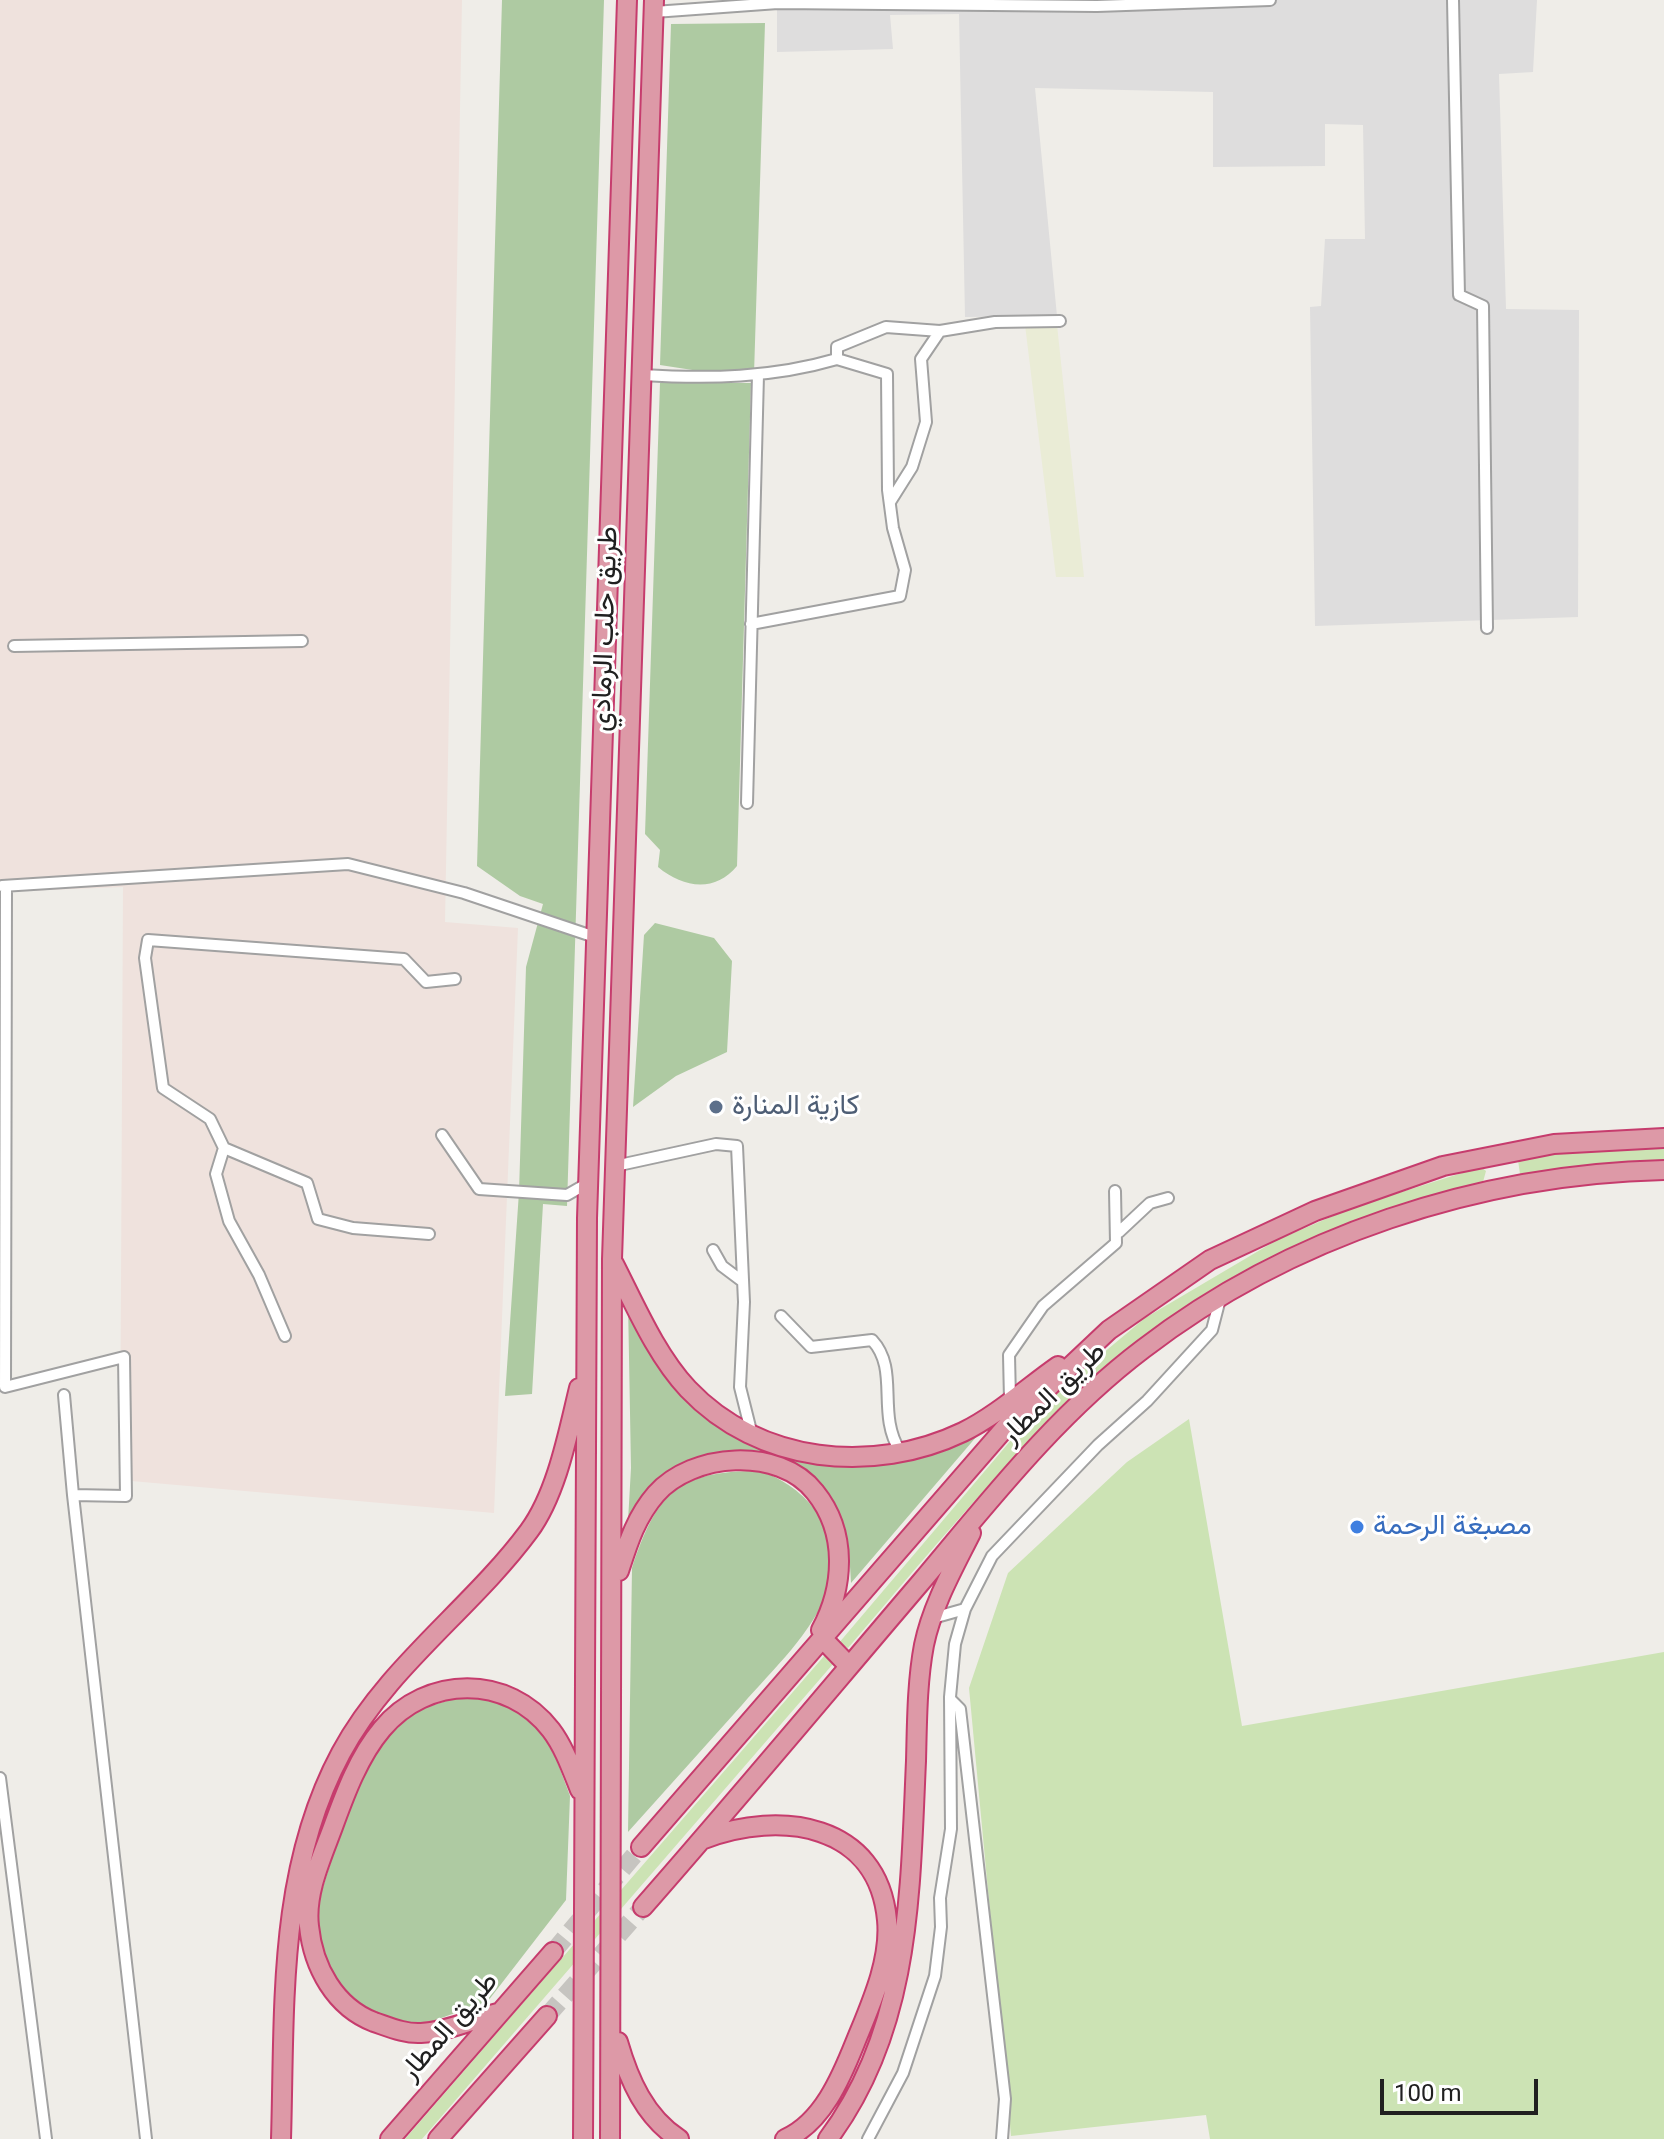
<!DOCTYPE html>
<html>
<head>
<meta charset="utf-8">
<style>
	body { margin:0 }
	#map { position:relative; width:1664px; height:2139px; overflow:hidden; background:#efede8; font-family:Roboto,sans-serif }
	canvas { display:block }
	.scale { position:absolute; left:1380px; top:2079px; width:158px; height:36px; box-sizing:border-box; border:4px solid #202020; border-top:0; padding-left:10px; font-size:24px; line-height:28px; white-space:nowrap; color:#202020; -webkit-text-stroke:6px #fff; paint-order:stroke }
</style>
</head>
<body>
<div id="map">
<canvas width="1664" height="2139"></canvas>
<div class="scale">100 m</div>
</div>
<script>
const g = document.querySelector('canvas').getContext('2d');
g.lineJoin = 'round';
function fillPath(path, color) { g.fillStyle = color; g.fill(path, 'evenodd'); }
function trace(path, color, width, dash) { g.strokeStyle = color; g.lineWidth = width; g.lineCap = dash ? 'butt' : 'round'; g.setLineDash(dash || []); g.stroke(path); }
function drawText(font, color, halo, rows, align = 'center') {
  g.font = font + ' Roboto,Vazirmatn,sans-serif'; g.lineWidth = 6; g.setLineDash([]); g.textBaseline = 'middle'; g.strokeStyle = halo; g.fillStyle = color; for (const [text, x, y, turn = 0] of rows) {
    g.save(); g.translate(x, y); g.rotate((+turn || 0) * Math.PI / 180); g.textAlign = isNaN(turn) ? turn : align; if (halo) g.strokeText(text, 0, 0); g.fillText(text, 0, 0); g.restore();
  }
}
const residential = new Path2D(`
	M777,0H1537L1533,72L1499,74L1506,309L1579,310L1578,617L1315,626L1310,307L1321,306L1325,239H1365L1363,125L1325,124V166L1213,167V92L1035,88L1057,316L965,317L959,14L890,15L893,49L777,52Z`);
const military = new Path2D(`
	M0,0H462L445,922L518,928L494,1513L120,1480L123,887L0,892Z`);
const farmland = new Path2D(`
	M1025,325H1057L1084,577H1056Z`);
const grass = new Path2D(`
	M1664,1147V1162L1614,1163L1520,1174L1518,1160L1588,1150Z
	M1481,1167L1486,1171L1483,1182C1369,1212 1253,1254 1158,1326C1039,1417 945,1535 848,1648L838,1644L1040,1406L1145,1318L1277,1240L1354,1207Z
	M1189,1419L1242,1726L1664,1652V2139H1210L1206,2115L1011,2136L969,1688L1008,1573L1127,1462Z
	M825,1655H829L833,1664L422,2139H405Z`);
const forest = new Path2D(`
	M502,0H604L567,1206L543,1204L532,1394L505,1396L519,1192L526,967L543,904L520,896L477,866Z
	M765,23L754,374L725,375L660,365L671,24Z
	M660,383H751L737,866C715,893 683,888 658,867L660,850L645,834Z
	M655,923L714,938L732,961L727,1052L676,1076L633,1107L644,935Z
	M628,1302L698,1408L821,1463L983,1429L851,1583C850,1549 844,1511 821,1484C785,1444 701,1442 661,1476C647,1488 638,1505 628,1521L631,1468Z
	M759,1471C806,1485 848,1535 829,1588C812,1634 774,1668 742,1705C704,1747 666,1790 628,1832L632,1568C657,1493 677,1471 759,1471Z
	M465,1695L491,1697L525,1717L543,1734L557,1761L570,1796L566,1900L488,2001L433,2021L408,2024L368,2012L333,1978L323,1952L318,1917L321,1893L350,1803L366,1767L390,1734L412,1712Z`);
const highwayTunnel = new Path2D(`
	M553,1952L641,1847
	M547,2016L643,1907`);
const street = new Path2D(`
	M1453,0L1459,295L1483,306L1487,628
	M654,12L778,3L1097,6L1270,0
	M642,375C709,379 772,378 837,359V347L886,327L940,331L995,322L1060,321
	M890,502L912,467L926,422L921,359L940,331
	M751,624L900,596L905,570L893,528L888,490L887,374L837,359
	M14,646L302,641
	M747,803L758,375
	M2,886L348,864L464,893L595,937
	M6,886L5,1387L124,1357L126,1496L73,1495L64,1395
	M442,1135L479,1189L567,1195L588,1183
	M224,1148L216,1174L229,1221L259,1275L285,1336
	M615,1166L716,1144L737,1146L744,1302L740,1387L752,1435
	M1119,1232L1150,1203L1168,1198
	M429,1234L353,1228L318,1219L307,1183L224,1148L210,1119L163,1088L145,958L148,940L404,959L426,982L455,979
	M713,1250L722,1266L742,1281
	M781,1316L811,1347L872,1340C900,1370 876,1413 900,1451
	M1010,1400L1009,1355L1043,1306L1116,1243L1115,1191
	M73,1495L146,2139
	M933,1618L965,1609
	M950,1699L960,1709L1005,2099L1002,2139
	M0,1778L46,2139
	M868,2139L903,2073L935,1976L941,1927L940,1898L951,1829L950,1697L955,1644L965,1609L992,1556L1098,1445L1147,1401L1212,1330L1220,1299`);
const highway = new Path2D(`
	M614,1264C635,1305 656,1355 688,1389C759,1464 873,1475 963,1432C996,1416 1028,1387 1058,1366
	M619,1571C628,1543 636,1517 656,1494C692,1453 779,1446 815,1492C848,1533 844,1587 821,1630
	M823,1639L849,1666
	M704,1839C780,1810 878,1823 887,1920C891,1961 870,2006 855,2043C841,2078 822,2123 785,2139
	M641,1847L1005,1428L1109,1330L1210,1260L1315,1211L1443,1166L1554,1144L1664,1138
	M643,1907C737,1800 828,1691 921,1582C990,1500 1057,1414 1143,1349C1290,1236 1479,1174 1664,1170
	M498,2013C474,2019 446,2032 421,2033C405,2034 389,2027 374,2022C335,2007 313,1967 309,1926C305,1893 322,1857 333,1827C345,1794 359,1756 382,1729C427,1675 508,1674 551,1730C564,1747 572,1770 580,1790
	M618,2042C629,2080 645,2117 679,2139
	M281,2139C285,2008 277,1872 341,1753C387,1667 472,1608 529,1531C557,1493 568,1433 579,1388
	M390,2139L553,1952
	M438,2139L547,2016
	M583,2139L587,1218L627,0
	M610,2139L612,1259L654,0
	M828,2139C911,2028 910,1893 916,1761C917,1723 917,1682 924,1645C932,1606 953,1569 971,1533`);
const markers = [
	[716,1107,8,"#5c6f8a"],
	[1357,1527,8,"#3f7fe0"]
];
const streetNames = [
	["طريق حلب الرمادي",606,629,-88],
	["طريق المطار",1054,1394,-44],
	["طريق المطار",450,2027,-49]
];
const serviceNames = [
	["كازية المنارة",732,1107]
];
const shopNames = [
	["مصبغة الرحمة",1373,1527]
];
fillPath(residential, '#dedddd');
fillPath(military, '#efe2dd');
fillPath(farmland, '#eaecd6');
fillPath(grass, '#cce3b4');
fillPath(forest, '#aecaa2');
trace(highwayTunnel, '#c6c4c0', 18, [18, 9]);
trace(street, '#a1a1a1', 14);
trace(highway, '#c63c6d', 22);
trace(street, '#fff', 10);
trace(highway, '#dd99a7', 18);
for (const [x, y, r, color] of markers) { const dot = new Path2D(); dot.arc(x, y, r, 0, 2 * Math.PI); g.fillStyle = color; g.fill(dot); trace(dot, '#fff', 3); }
drawText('28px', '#202020', '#fff', streetNames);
drawText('28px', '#4e5e75', '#fff', serviceNames, 'left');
drawText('28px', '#366cbe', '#fff', shopNames, 'left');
</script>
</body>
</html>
